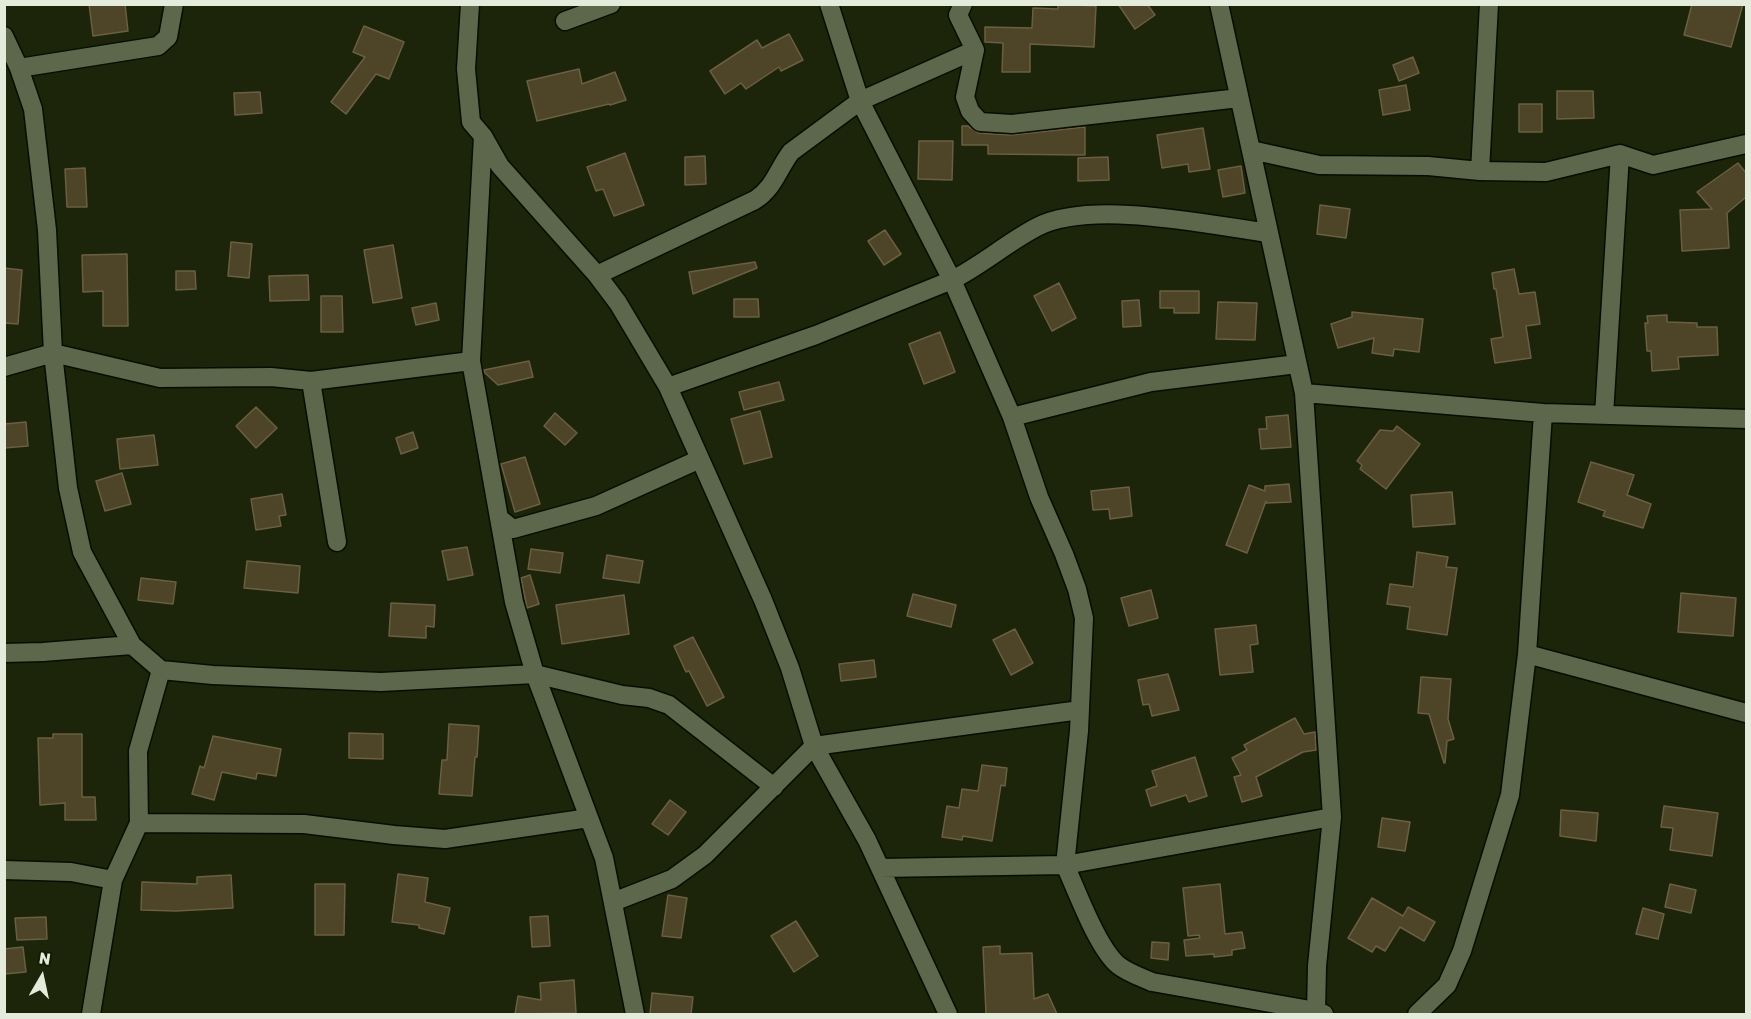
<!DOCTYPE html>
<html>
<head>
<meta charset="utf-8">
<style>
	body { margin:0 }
	#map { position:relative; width:1751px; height:1019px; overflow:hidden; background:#1c240a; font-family:Rubik,sans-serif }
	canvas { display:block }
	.frame { position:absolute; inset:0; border:6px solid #e5ebdb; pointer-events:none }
	.north { position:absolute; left:12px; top:947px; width:60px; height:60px; -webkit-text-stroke:4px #131b02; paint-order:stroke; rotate:9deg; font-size:16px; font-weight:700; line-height:24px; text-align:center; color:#e5ebdb }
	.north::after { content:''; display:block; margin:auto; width:21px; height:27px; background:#e5ebdb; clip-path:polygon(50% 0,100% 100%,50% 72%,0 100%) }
</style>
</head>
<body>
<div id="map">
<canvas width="1751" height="1019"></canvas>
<div class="frame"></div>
<div class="north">N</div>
</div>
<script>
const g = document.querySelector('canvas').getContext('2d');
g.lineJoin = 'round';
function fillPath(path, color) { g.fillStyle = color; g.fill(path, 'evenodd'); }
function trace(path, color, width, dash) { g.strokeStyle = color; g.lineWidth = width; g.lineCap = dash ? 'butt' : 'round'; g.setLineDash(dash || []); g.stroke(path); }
const building = new Path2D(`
	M89,4H125L128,31L93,36Z
	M1058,4L1096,6L1094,47L1030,44V72H1002L1003,43L985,42V27L1032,28L1033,8L1058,9Z
	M1118,4H1147L1155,15L1135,29Z
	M1692,4H1743L1731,47L1684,35Z
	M364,26L404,42L389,79L376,74L346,114L331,102L365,57L353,52Z
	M789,34L803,60L781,71L779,67L746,89L741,83L725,94L710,71L757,40L762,48Z
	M1413,57L1419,73L1399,81L1393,65Z
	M579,69L582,84L615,72L626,100L610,105L609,104L537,121L527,81Z
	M1406,85L1410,110L1383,115L1379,90Z
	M1557,91H1593L1594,118L1557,119Z
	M260,92L262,113L235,115L234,93Z
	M1519,104H1542V132H1519Z
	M962,126H968L979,133L1011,135L1085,127V155L988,154V145H962Z
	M1203,128L1210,169L1189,172L1188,164L1162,168L1157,135Z
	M919,141H953L952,180L918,179Z
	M625,153L644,205L614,216L603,189L596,191L587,167Z
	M705,156L706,184L685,185V157Z
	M1108,157L1109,180L1078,181V158Z
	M1738,163L1746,173V197L1727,213L1729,248L1682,251L1680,210L1712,209L1697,192Z
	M1241,166L1245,193L1223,197L1218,170Z
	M85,168L87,207H67L65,169Z
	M1320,205L1350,209L1346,238L1317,234Z
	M885,230L901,254L884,265L868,241Z
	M231,242L252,244L249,278L228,276Z
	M393,245L402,298L373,303L364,250Z
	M127,254L128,326H103V291L83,292L82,255Z
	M755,262L757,268L693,294L689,272Z
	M4,268L22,270L18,324L4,323Z
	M1514,269L1519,294L1535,292L1540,324L1526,326L1531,358L1495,363L1491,339L1503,337L1496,289H1494L1492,273Z
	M176,271H195L196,289L176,290Z
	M308,275L309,300L270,301L269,276Z
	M1059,283L1076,318L1052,331L1034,296Z
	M1160,291H1199V313H1174V308H1160Z
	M321,296H342L343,332H321Z
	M734,299H758L759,317H734Z
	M1139,300L1141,326L1123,327L1122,301Z
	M1218,302L1257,303L1255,340L1216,339Z
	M436,303L439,320L416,325L412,308Z
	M1352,312L1423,319L1419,352L1394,349L1393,356L1372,353L1374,338L1338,348L1331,324L1352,317Z
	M1667,315V322L1697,323V327H1717L1718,355L1678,357L1679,369L1652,371L1651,351H1647L1645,323H1648L1647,316Z
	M940,332L955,372L924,384L909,344Z
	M529,361L533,377L498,385L485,373L484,370Z
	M779,382L784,400L744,410L739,392Z
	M256,407L277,428L256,448L236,426Z
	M760,411L772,457L744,464L731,419Z
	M555,413L577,433L565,445L544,426Z
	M1288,415L1291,447L1261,449L1259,429H1267L1266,417Z
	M26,422L28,446L4,448V424Z
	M1397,426L1420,444L1386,489L1360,469L1362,465L1357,461L1380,430L1393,431Z
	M413,432L418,448L401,454L396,438Z
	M154,435L158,465L120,469L117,439Z
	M525,457L540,504L515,512L501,464Z
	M1591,462L1634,475L1627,495L1651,504L1643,528L1603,516L1605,511L1578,502Z
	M122,473L131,504L105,511L96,481Z
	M1289,484L1291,502L1266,503V501L1247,553L1226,545L1249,485L1265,491V486Z
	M1129,487L1132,516L1110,519L1109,509L1093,510L1091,491Z
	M1452,492L1455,524L1413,527L1411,495Z
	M282,494L286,515L279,516L281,526L256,530L251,499Z
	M467,547L473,575L448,580L442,551Z
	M531,549L563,553L560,573L528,569Z
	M1417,552L1448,557L1446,567L1457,568L1447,635L1407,629L1410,607L1387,604L1390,584L1413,587Z
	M607,555L643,561L639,583L603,578Z
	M247,561L300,566L298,593L244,588Z
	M530,575L539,604L527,608L521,578Z
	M141,578L176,582L173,604L138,600Z
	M1151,590L1158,618L1129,626L1121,598Z
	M1681,593L1736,598L1733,636L1678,632Z
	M913,594L956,605L951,627L907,616Z
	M624,595L629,634L562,644L556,605Z
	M391,603L435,605L434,627L426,626V638L389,636Z
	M1256,625L1258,644L1250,645L1253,672L1220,675L1215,629Z
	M1015,629L1033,663L1011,675L993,640Z
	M693,637L724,697L707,706L689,671L686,672L674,646Z
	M874,660L876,677L841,681L839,664Z
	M1168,674L1179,710L1152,716L1149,704L1143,705L1138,680Z
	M1421,677L1451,679L1448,719L1454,739L1447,741L1445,763H1444L1429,714L1418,713Z
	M1295,718L1304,734L1315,732L1316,750L1303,752L1256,777L1262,796L1242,802L1234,777L1241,775L1232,758L1247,750L1244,745Z
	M449,724L479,726L477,757H475L472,796L439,794L442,760H447Z
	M349,733L383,734V759L349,758Z
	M53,734H82V797H95L96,820H65V803L40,805L38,738H53Z
	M213,736L281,749L276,776L257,773L256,779L222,772L214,800L192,794L200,766L204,768Z
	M1195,757L1207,796L1189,802L1186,795L1151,806L1146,790L1157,786L1152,771Z
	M982,765L1007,768L1005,786L1001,785L992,841L963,836L962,840L942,837L947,806L959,808L962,789L978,791Z
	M670,800L686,812L668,835L652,824Z
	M1664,806L1718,813L1712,856L1670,850L1673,828L1661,827Z
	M1561,810L1598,813L1596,841L1560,836Z
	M1382,818L1410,822L1405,851L1378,847Z
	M398,874L428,878L425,902L450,908L444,934L419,928V925L392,922Z
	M231,875L233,908L176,911L141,910L142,882L197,884V877Z
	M315,884H345L344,935H315Z
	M1220,884L1225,934L1242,932L1245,948L1232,950V955L1214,957V954L1186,956L1184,940L1200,938L1199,935L1188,936L1183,888Z
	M1670,884L1696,890L1691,913L1665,907Z
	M668,895L687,898L681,938L662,936Z
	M1372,898L1403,916L1408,907L1435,922L1424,941L1400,927L1385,951L1376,946L1372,952L1348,938Z
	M1643,908L1664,914L1658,939L1636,934Z
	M548,916L550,946L532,947L530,917Z
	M46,917L47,939L17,940L15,918Z
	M796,921L818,956L794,972L771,936Z
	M1152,942L1169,943L1168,960L1151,958Z
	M1000,946V954L1032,953L1034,999L1048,994L1057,1014H986L983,947Z
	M23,947L26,972L4,974V949Z
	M574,980L576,1013L515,1014L518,996L541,1000L540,983Z
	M652,993L693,997L691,1014H650Z`);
const minor = new Path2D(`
	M470,4L466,69L471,122L483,136L500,166L597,275L618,303L668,387L763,600L790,668L814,746L867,840L948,1014
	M829,4L860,101L952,280L1012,417
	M963,4L958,15L975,50L965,97L970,111L980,122L1012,124L1239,98
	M1219,4L1304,393L1332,817L1317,966L1316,1014
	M565,21L611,4
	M4,36L19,68L33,109L47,230L53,353L68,488L82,552L132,645
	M19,68L158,46L168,37L174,4
	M483,136L471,361L514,602L535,674L604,858L635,1014
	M1251,150L1319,165L1428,166L1480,171L1546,172L1620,154L1653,165L1746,144
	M1480,171L1489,4
	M597,275L755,200C774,188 778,169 791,152L860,101L975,50
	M1297,364L1151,382L1012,417L1039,497L1064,554L1077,589L1084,618L1079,731L1065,865L1332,817
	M4,367L53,353L160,378L271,377L311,381L337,542
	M311,381L471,361
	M668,387L816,335L952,280C982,265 1008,242 1037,227C1092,199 1209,225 1269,233
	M1304,393L1543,413L1746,419
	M1604,415L1620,154
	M499,518L513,529L596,506L700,459
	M4,653L43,652L132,645L161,670L213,675L381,682L535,674L622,695L649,698L669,705L774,787
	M1527,654L1746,713
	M139,823L304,824L394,835L445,839L589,818
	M880,868L1065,865C1077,891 1097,947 1118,965C1128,973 1141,977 1152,982L1316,1011L1324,1014
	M4,870L71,872L113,880
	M613,902L672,879L705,855L814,746L1080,710
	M91,1014L113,880L139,823L138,751L161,670
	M1417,1014L1447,985L1462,951L1510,795L1527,654L1543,413`);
fillPath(building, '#4e4427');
trace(building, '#6a5f42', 1.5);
trace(minor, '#070d00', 21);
trace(minor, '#5d674b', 18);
</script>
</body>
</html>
